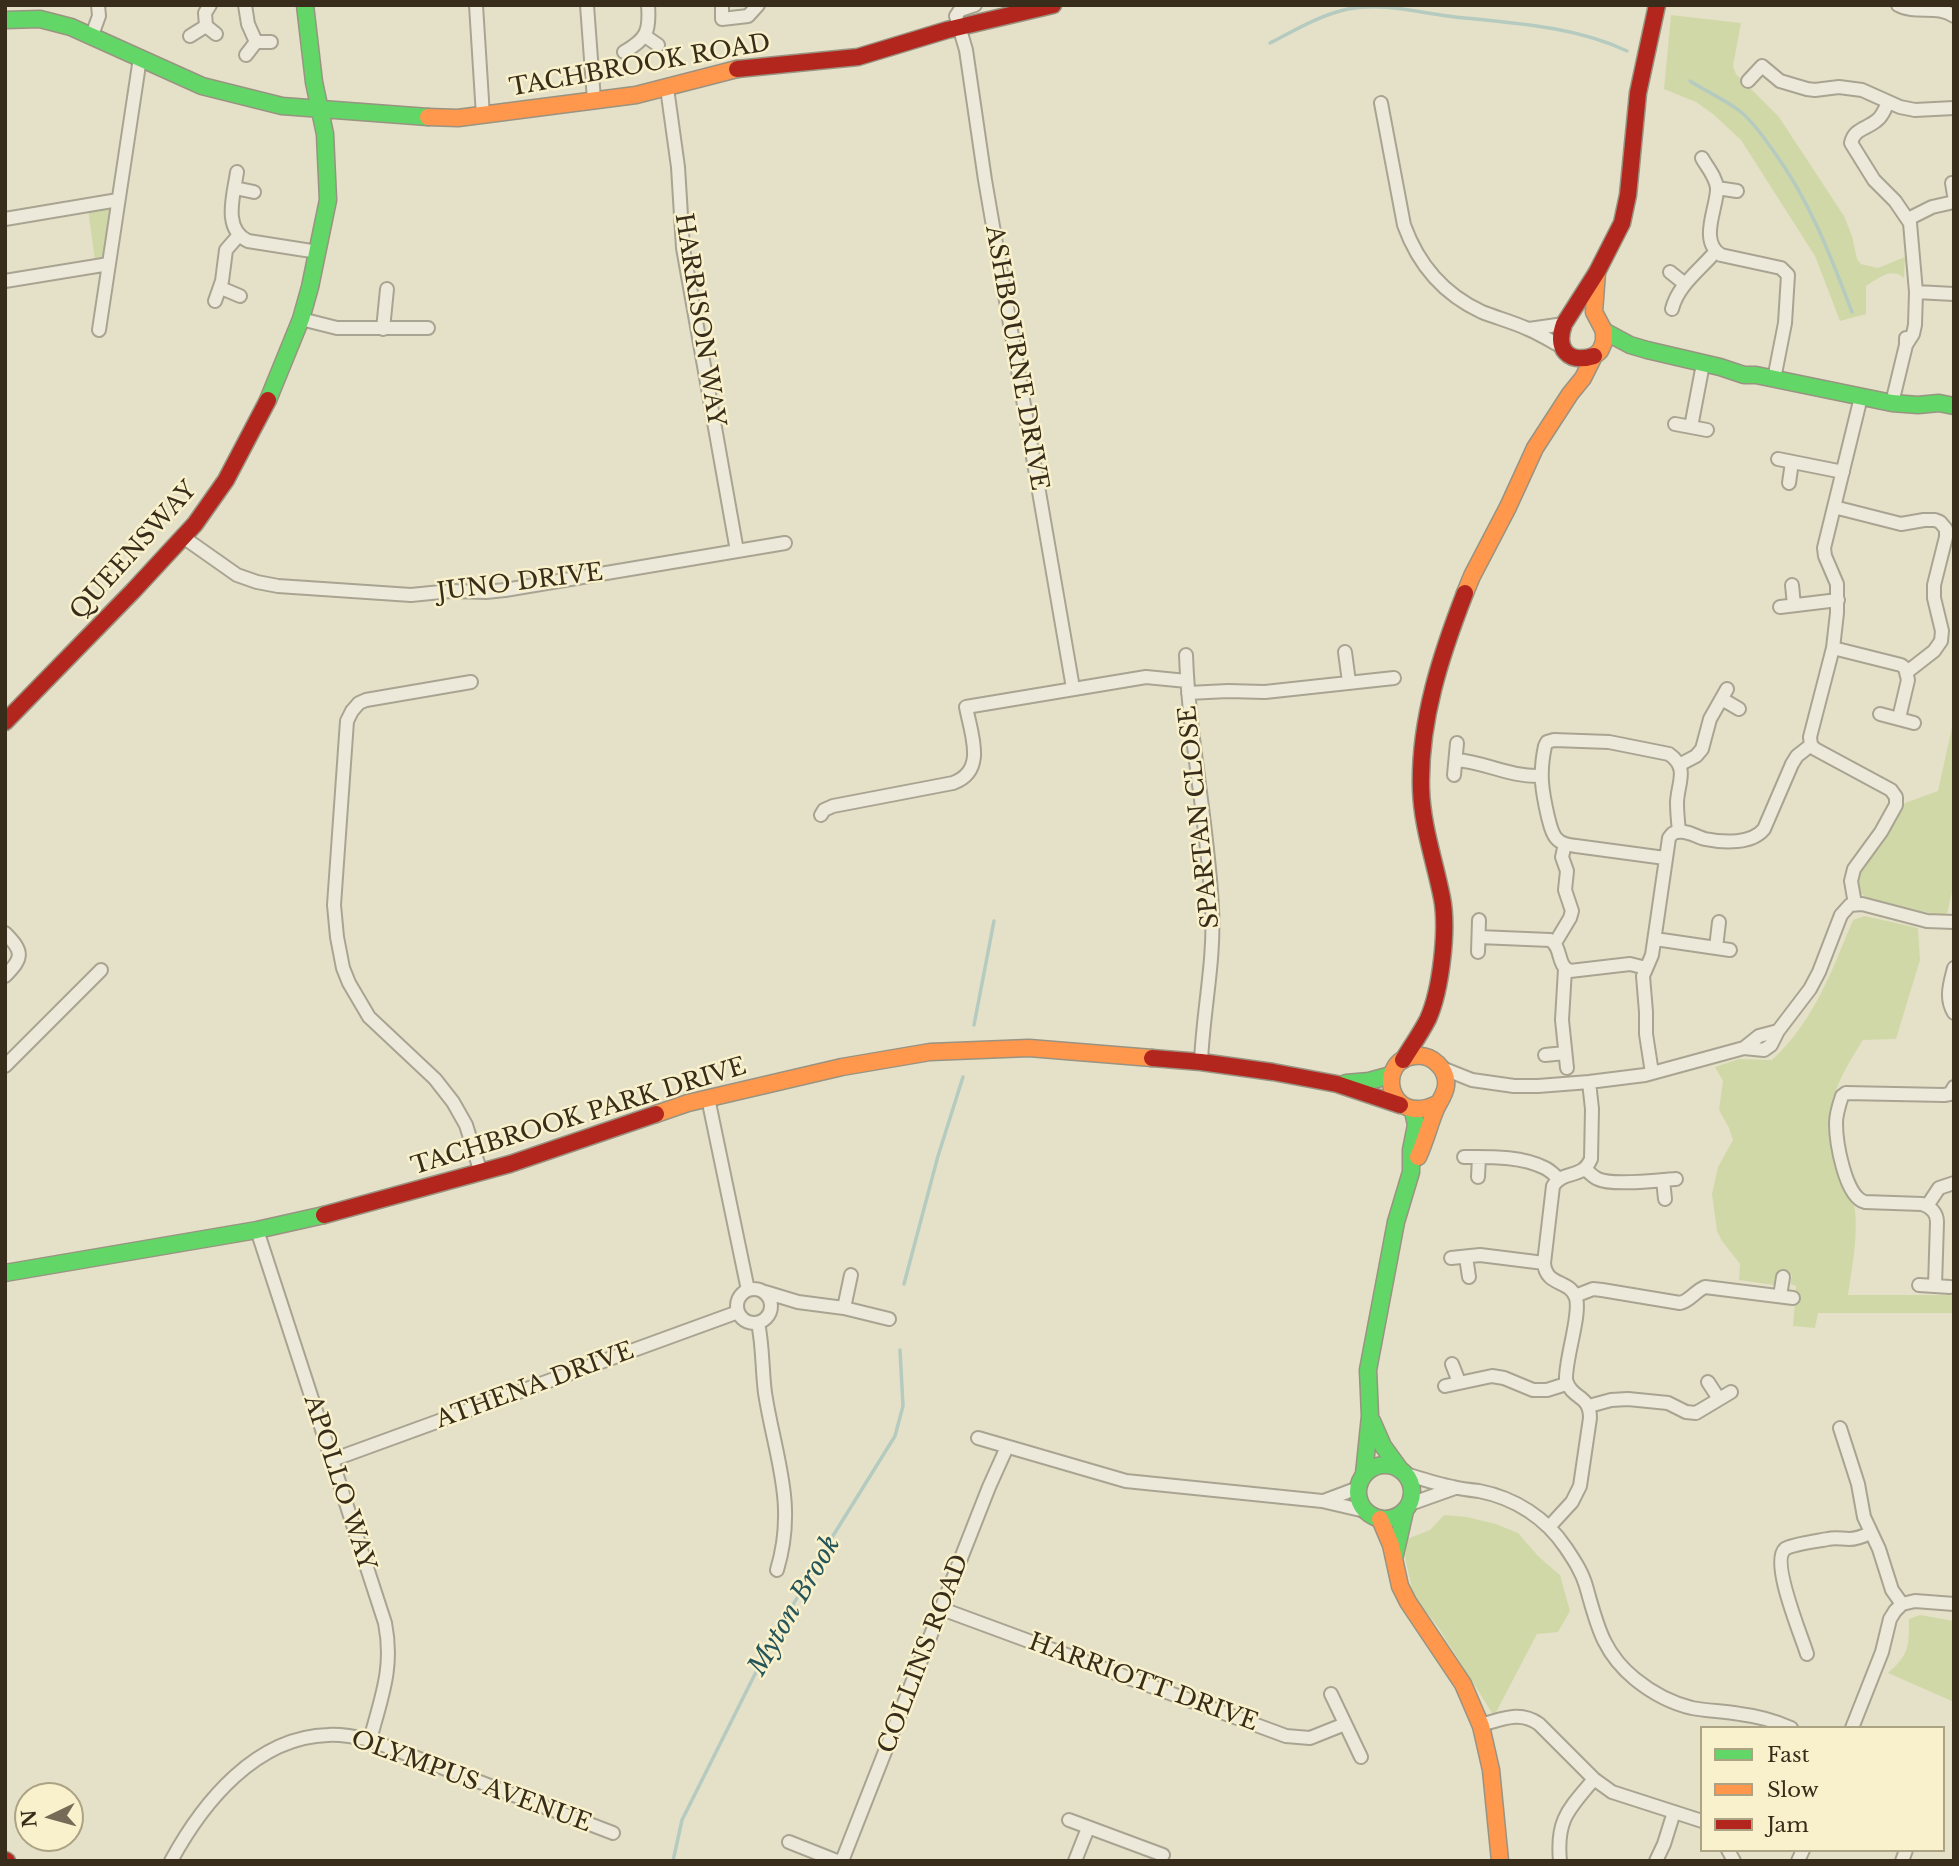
<!DOCTYPE html>
<html>
<head>
<meta charset="utf-8">
<style>
	body { margin:0 }
	#map { position:relative; width:1959px; height:1866px; overflow:hidden; background:#e5e1c8; font-family:"Libre Baskerville",serif }
	canvas { display:block }
	.frame { position:absolute; inset:0; border:7px solid #382c1a; pointer-events:none }
	.legend { position:absolute; left:1700px; top:1726px; width:245px; height:126px; box-sizing:border-box; background:#f9f1cb; border:2px solid #aca284; margin:0; padding:9px 12px; list-style:none; font-size:21px; color:#382c1a }
	.legend li { display:flex; align-items:center; gap:14px; height:35px }
	.legend b { width:35px; border:2px solid #aca284 }
	.north { position:absolute; left:14px; top:1782px; width:70px; height:70px; box-sizing:border-box; background:#f9f1cb; border:2px solid #aca284; border-radius:50%; rotate:265deg; font-size:19px; font-weight:700; line-height:28px; text-align:center; color:#382c1a }
	.north::after { content:''; display:block; margin:auto; width:24px; height:32px; background:#756b57; clip-path:polygon(50% 0,100% 100%,50% 72%,0 100%) }
</style>
</head>
<body>
<div id="map">
<canvas width="1959" height="1866"></canvas>
<div class="frame"></div>
<ul class="legend">
<li><b style="height:9px;background:#63d668"></b>Fast</li>
<li><b style="height:9px;background:#ff974d"></b>Slow</li>
<li><b style="height:9px;background:#b3261e"></b>Jam</li>
</ul>
<div class="north">N</div>
</div>
<script>
const g = document.querySelector('canvas').getContext('2d');
g.lineJoin = 'round';
function fillPath(path, color) { g.fillStyle = color; g.fill(path, 'evenodd'); }
function trace(path, color, width, dash) { g.strokeStyle = color; g.lineWidth = width; g.lineCap = dash ? 'butt' : 'round'; g.setLineDash(dash || []); g.stroke(path); }
function drawText(font, color, halo, rows, align = 'center') {
  g.font = font + ' "Libre Baskerville",serif'; g.lineWidth = 5; g.setLineDash([]); g.textBaseline = 'middle'; g.strokeStyle = halo; g.fillStyle = color; for (const [text, x, y, turn = 0] of rows) {
    g.save(); g.translate(x, y); g.rotate((+turn || 0) * Math.PI / 180); g.textAlign = isNaN(turn) ? turn : align; if (halo) g.strokeText(text, 0, 0); g.fillText(text, 0, 0); g.restore();
  }
}
const green = new Path2D(`
	M1671,15L1741,23L1733,66L1736,74L1779,117L1844,216L1852,236L1857,259L1861,264L1878,268L1905,257L1904,278C1891,267 1879,278 1866,286V314L1840,321L1815,256L1741,140L1713,114L1696,102L1664,89Z
	M110,207L105,252L102,258L95,261L88,209Z
	M1954,718V883L1947,914H1934L1870,899L1861,894L1858,882L1859,873L1883,843L1905,803L1938,791Z
	M1865,916L1918,928L1920,960L1896,1039L1863,1040C1847,1065 1830,1093 1829,1124C1828,1140 1834,1160 1839,1176C1842,1188 1854,1198 1855,1210C1858,1238 1852,1267 1848,1295H1954V1313H1818L1815,1328L1793,1326L1796,1286L1790,1284L1792,1275L1777,1274L1774,1285L1739,1280L1740,1264L1722,1241L1717,1231L1712,1194L1718,1167L1733,1140L1729,1128L1719,1110L1723,1081L1715,1067L1739,1059L1772,1060C1815,1020 1831,972 1853,920Z
	M1444,1515L1467,1517L1496,1524L1518,1533L1539,1557L1560,1575L1570,1611L1558,1632L1537,1634L1494,1716L1438,1627L1414,1597L1405,1558L1407,1539L1430,1530Z
	M1920,1615L1954,1621V1702L1888,1673C1909,1654 1909,1648 1909,1619Z`);
const stream = new Path2D(`
	M1270,43C1295,30 1320,15 1348,9C1385,2 1419,13 1455,17C1512,23 1574,26 1627,51
	M1690,81C1707,92 1726,100 1741,112C1753,122 1763,136 1772,149C1809,199 1830,254 1852,312
	M974,1025L994,921
	M904,1284L938,1156L963,1077
	M673,1861L682,1820L767,1650L831,1539L895,1436L903,1406L900,1350`);
const street = new Path2D(`
	M210,5L205,13L206,26L216,34
	M245,5L248,24L256,42
	M476,5L483,116
	M587,5L594,100
	M722,5V19L748,16L758,5
	M975,5L960,10L956,16L966,50L985,180L1073,688
	M1898,5C1916,15 1937,4 1954,16
	M92,35L99,16L98,5
	M190,36L206,26
	M645,36L658,45
	M624,52C647,39 650,31 648,5
	M246,55L256,42H271
	M1748,81L1762,66L1780,81L1807,89L1815,90L1839,87L1862,90L1900,107L1915,110L1954,108
	M667,88L678,167L683,248L737,551
	M1888,102C1885,109 1882,117 1876,121C1866,129 1854,129 1851,143L1874,180L1895,201L1910,223L1916,292L1915,325L1913,334L1906,345
	M1381,103L1404,225C1418,264 1443,294 1482,312C1497,318 1513,322 1528,329C1540,334 1551,341 1562,347
	M1702,158C1707,167 1716,177 1717,188C1718,206 1698,241 1721,255L1781,268L1788,275L1785,323L1774,379
	M237,172C234,194 222,229 248,241L318,252
	M1952,183L1954,195
	M235,188L254,192
	M1717,188L1737,191
	M5,219L118,200
	M1908,219L1932,207L1954,202
	M1670,272L1685,284
	M5,281L109,264
	M221,288L240,296
	M1916,292L1954,294
	M215,301L222,281L226,250L239,235
	M1672,309C1678,285 1700,270 1716,251
	M301,319L337,328H428
	M383,329L387,289
	M1529,329L1564,324
	M99,330L140,58
	M1892,403L1906,345V338
	M1675,424L1691,427L1703,364
	M1691,427L1707,430
	M1778,459L1843,472
	M1789,483L1792,462
	M1834,507L1901,524L1924,520H1935L1940,522L1946,529V537L1934,585V598L1942,631L1941,641L1934,651L1907,672
	M183,537L237,575L257,582L278,586L411,595L451,591L486,592L505,590L785,543
	M1792,585L1794,605
	M1780,607L1838,600
	M1833,648L1901,665L1905,668L1908,680L1899,718
	M1345,652L1349,682
	M1186,655C1189,740 1208,823 1212,908C1215,960 1203,1011 1201,1062
	M471,682L366,700L359,703L352,711L347,721L334,905L337,937L343,968L349,983L369,1017L435,1079L453,1102L466,1125L481,1173
	M1188,693L1228,691L1265,692L1394,678
	M1722,699L1739,709
	M1880,714L1914,723
	M1456,760C1485,762 1510,777 1540,776
	M1679,765L1696,756L1702,749L1710,719L1727,689
	M1454,775L1457,743
	M821,815L824,810L833,806L953,783C987,771 971,734 966,707L1146,677L1187,681
	M1665,858L1576,846C1568,845 1561,844 1556,838C1551,832 1550,824 1548,817C1542,791 1539,774 1545,746L1547,742L1554,740L1609,742L1669,754C1689,768 1678,782 1677,802C1677,812 1678,822 1679,831
	M1855,904L1851,881L1854,869L1881,832L1896,805V797L1891,790L1815,749L1811,745L1810,737L1833,648L1837,613V584L1825,556L1824,548L1861,397
	M5,933C24,952 23,958 5,976
	M1479,937L1550,940C1563,948 1556,965 1570,971L1630,964L1646,968
	M1655,939L1730,950
	M1555,943L1570,918L1572,911L1565,890L1567,871L1562,857L1565,844
	M1716,948L1719,922
	M1478,952L1479,920
	M1954,968C1950,984 1945,998 1954,1013
	M1565,969L1562,1020L1567,1068
	M1744,1048L1759,1036L1778,1031
	M1545,1055L1565,1053
	M5,1066L101,970
	M1442,1068L1472,1080L1514,1086H1538L1589,1082L1645,1075L1744,1048L1764,1050L1771,1045L1778,1031L1810,989L1819,972L1841,915L1850,905L1862,904L1927,921L1954,922
	M1652,1073L1646,1034V1012L1643,976L1652,955L1669,838C1672,834 1673,832 1678,832C1687,830 1697,837 1705,839C1724,843 1752,844 1764,829L1792,764L1797,756L1811,745
	M708,1098L748,1290
	M1464,1157C1491,1157 1521,1156 1545,1168C1550,1170 1554,1175 1559,1179
	M1585,1169C1589,1172 1593,1177 1598,1179C1612,1186 1660,1180 1676,1179
	M1478,1177L1479,1157
	M1663,1180L1665,1199
	M1927,1206L1939,1188L1954,1183
	M257,1230L385,1623C394,1668 381,1698 370,1740
	M1466,1257L1469,1277
	M1451,1258L1480,1255L1544,1263
	M1919,1285L1950,1287
	M1935,1286L1937,1222C1937,1213 1931,1207 1922,1204L1865,1202C1845,1197 1836,1142 1836,1123C1836,1114 1839,1105 1842,1096L1846,1093L1944,1095L1950,1094L1954,1087
	M737 1306a17 17 0 1 1 34 0a17 17 0 1 1-34 0Z
	M765,1292L798,1302L844,1308L889,1319
	M1575,1296L1593,1289L1602,1290L1680,1303C1690,1301 1695,1291 1705,1287L1793,1298
	M1780,1296L1783,1277
	M844,1308L851,1275
	M758,1323C763,1346 762,1370 765,1393C775,1457 797,1504 777,1570
	M1452,1364L1459,1382
	M1708,1382L1719,1399
	M1445,1386L1492,1376L1504,1378L1533,1390H1547L1566,1384
	M1589,1406L1611,1400L1628,1399L1668,1403L1686,1412L1696,1413L1731,1392
	M1840,1428L1858,1484L1864,1517L1879,1549L1892,1590L1902,1604L1895,1611L1890,1619L1882,1652L1852,1728
	M978,1438L1126,1481L1322,1501L1365,1511
	M332,1460L738,1312
	M1406,1474C1422,1479 1437,1484 1453,1487C1461,1489 1470,1490 1479,1491C1515,1498 1546,1518 1566,1548C1574,1560 1582,1572 1586,1586C1597,1624 1602,1652 1635,1679C1651,1692 1671,1703 1692,1708C1707,1711 1724,1711 1740,1714C1757,1716 1775,1721 1791,1728
	M1326,1500L1358,1488
	M1410,1504L1455,1488
	M1549,1527L1572,1502L1580,1486L1590,1418C1590,1394 1572,1400 1566,1380C1565,1359 1581,1315 1576,1298C1570,1279 1546,1287 1544,1263L1553,1186C1564,1169 1582,1180 1591,1159L1592,1109L1589,1082
	M1902,1604L1915,1601L1954,1604
	M942,1609L1286,1736L1310,1738L1345,1724
	M1807,1654C1802,1637 1770,1562 1785,1549C1792,1544 1818,1541 1828,1539C1835,1537 1842,1539 1849,1539C1857,1539 1864,1536 1870,1533
	M1331,1694L1361,1757
	M1480,1725C1501,1720 1519,1710 1539,1724L1594,1779L1612,1792L1702,1821
	M1069,1820L1163,1855
	M789,1842L837,1861
	M1728,1850L1734,1861
	M171,1861C203,1802 256,1737 328,1735C342,1734 356,1737 370,1740L613,1833
	M842,1861L989,1487L1007,1447
	M1075,1861L1088,1828
	M1560,1861C1556,1819 1569,1809 1594,1779
	M1656,1861L1664,1844L1674,1812
	M1798,1861L1803,1850
	M1902,1861L1906,1850`);
const fast = new Path2D(`
	M5,20L40,19L71,27L202,86L282,106L428,117
	M1604,331L1630,345L1647,350L1720,367L1744,375H1756L1892,403L1918,405L1939,403L1954,406
	M268,400L301,319L310,287L328,200L325,134L314,82L305,5
	M1346,1083L1369,1081L1391,1075
	M5,1273L257,1230L324,1215
	M1372,1421L1383,1446L1399,1468
	M1358 1492a27 27 0 1 1 54 0a27 27 0 1 1-54 0Z
	M1364,1474L1370,1416L1368,1370L1396,1222L1411,1172V1150L1416,1125L1413,1111
	M1395,1555L1405,1511`);
const slow = new Path2D(`
	M428,117L458,118L636,95L737,69
	M1465,593L1472,576L1508,507L1535,448L1570,394L1583,378L1594,356L1600,351L1604,342V331L1594,312L1597,272
	M656,1114L688,1103L842,1067L930,1052L1029,1048L1152,1058
	M1418,1157C1425,1142 1429,1126 1435,1111C1438,1103 1445,1095 1446,1086C1448,1069 1432,1054 1415,1056C1375,1059 1387,1128 1437,1104
	M1380,1519L1391,1545L1400,1586L1408,1602L1463,1684L1481,1726L1491,1770L1500,1861`);
const jam = new Path2D(`
	M737,69L858,57L947,30L1053,5
	M1594,356C1568,364 1555,349 1564,324L1597,272L1622,223L1628,195L1638,93L1657,5
	M5,722L133,591L195,524L226,480L268,400
	M1152,1058L1201,1062L1273,1072L1337,1084L1400,1105
	M1403,1060C1411,1047 1421,1033 1428,1019C1441,990 1448,929 1442,898C1435,862 1422,826 1421,789C1419,721 1441,655 1465,593
	M324,1215L510,1164L656,1114
	M5,1860L7,1861`);
const streetNames = [
	["TACHBROOK ROAD",640,66,-10],
	["HARRISON WAY",699,320,81],
	["ASHBOURNE DRIVE",1016,358,80],
	["QUEENSWAY",134,551,-48],
	["JUNO DRIVE",520,583,-7],
	["SPARTAN CLOSE",1200,817,-96],
	["TACHBROOK PARK DRIVE",579,1117,-17],
	["ATHENA DRIVE",535,1386,-20],
	["APOLLO WAY",339,1483,72],
	["COLLINS ROAD",924,1654,-69],
	["HARRIOTT DRIVE",1143,1683,20],
	["OLYMPUS AVENUE",471,1782,20]
];
const waterNames = [
	["Myton Brook",795,1606,-60]
];
fillPath(green, '#d1d8a8');
trace(stream, '#b5cbc0', 3.5);
trace(street, '#a9a492', 16);
trace(fast, '#999382', 19);
trace(slow, '#999382', 19);
trace(jam, '#999382', 19);
trace(street, '#ece9da', 12);
trace(fast, '#63d668', 16);
trace(slow, '#ff974d', 16);
trace(jam, '#b3261e', 16);
drawText('24px', '#382c1a', '#f9f1cb', streetNames);
drawText('italic 26px', '#275659', '#f9f1cb', waterNames);
</script>
</body>
</html>
